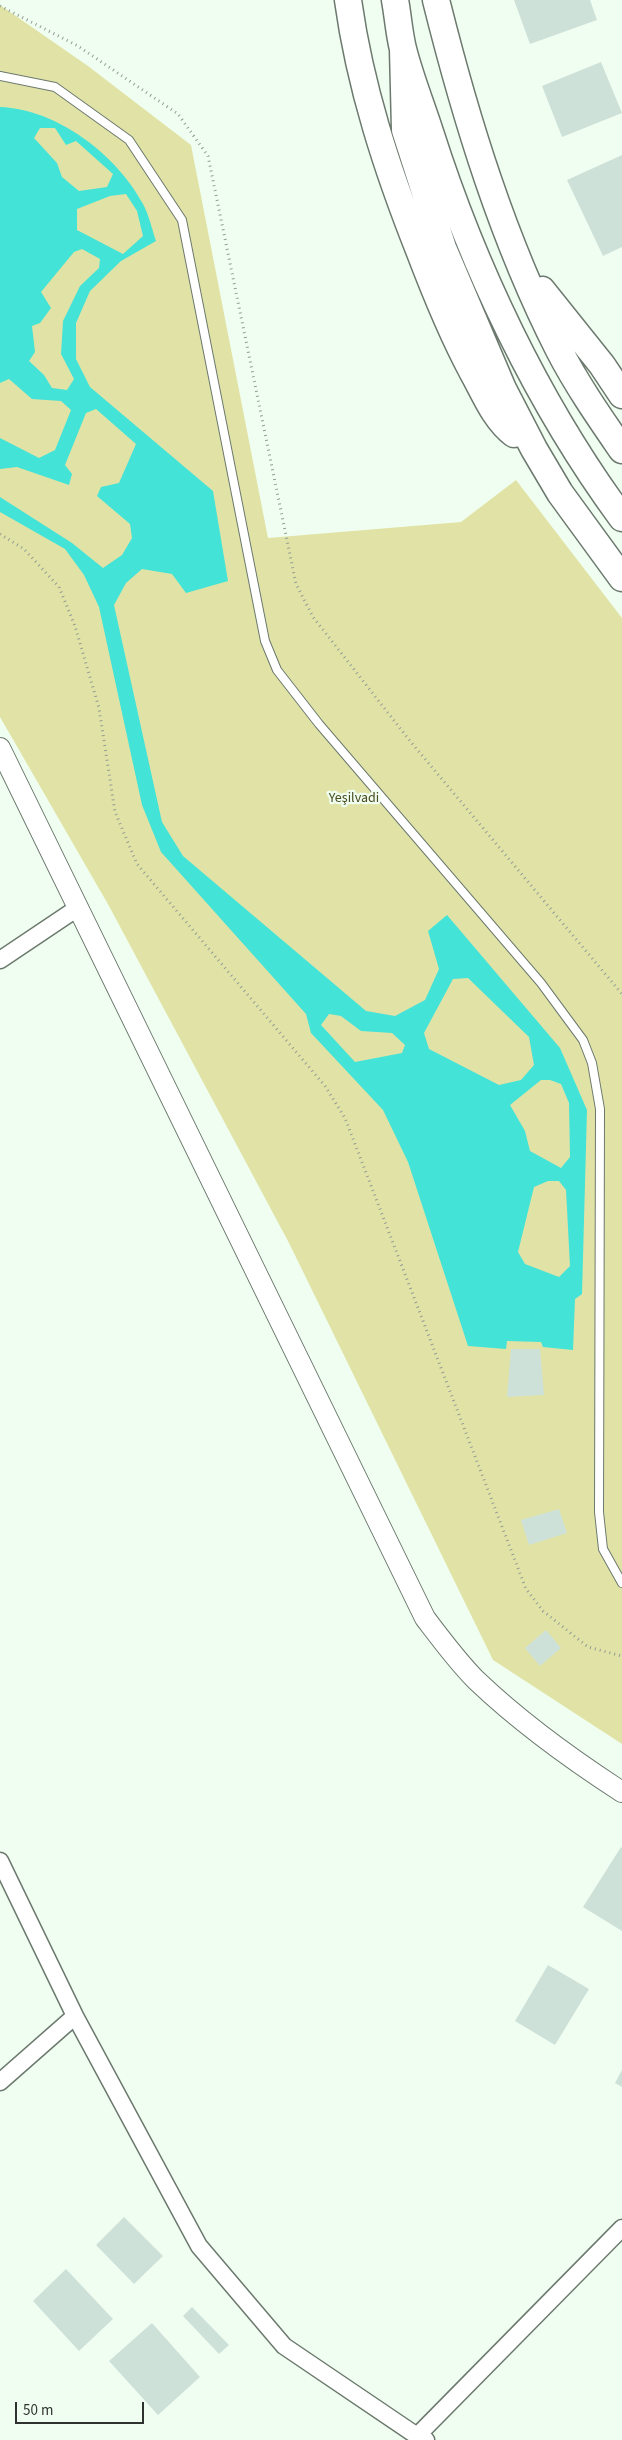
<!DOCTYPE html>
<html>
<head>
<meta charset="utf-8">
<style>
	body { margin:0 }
	#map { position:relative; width:622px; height:2440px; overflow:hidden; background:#f0fef1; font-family:"Source Sans 3",sans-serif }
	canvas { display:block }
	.scale { position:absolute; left:15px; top:2402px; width:129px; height:22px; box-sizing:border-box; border:2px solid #2e332f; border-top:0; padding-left:6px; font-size:15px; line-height:18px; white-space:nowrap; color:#2e332f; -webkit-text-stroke:4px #f0fef1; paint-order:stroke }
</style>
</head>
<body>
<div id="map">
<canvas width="622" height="2440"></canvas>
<div class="scale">50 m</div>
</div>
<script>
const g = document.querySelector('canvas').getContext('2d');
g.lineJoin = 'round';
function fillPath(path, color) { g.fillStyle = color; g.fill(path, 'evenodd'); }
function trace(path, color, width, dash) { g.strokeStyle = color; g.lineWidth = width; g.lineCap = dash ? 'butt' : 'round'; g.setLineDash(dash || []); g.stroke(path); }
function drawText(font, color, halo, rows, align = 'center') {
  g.font = font + ' "Source Sans 3",sans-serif'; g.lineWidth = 4.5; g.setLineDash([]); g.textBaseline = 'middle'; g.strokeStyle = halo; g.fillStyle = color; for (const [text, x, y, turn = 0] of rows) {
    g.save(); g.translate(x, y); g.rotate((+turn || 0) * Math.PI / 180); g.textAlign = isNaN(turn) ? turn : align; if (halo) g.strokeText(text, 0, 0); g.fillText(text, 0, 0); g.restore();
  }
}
const green = new Path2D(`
	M0,5L88,66L191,145L268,538L461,522L516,480L622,618V1744L493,1660L289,1243L109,906L0,717Z`);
const water = new Path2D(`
	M0,107C57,109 117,155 143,204C149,215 152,229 156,241L121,261L90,291L76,323V359L90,387L213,491L228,581L186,593L172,574L142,569L126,583L114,605L162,822L183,856L366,1011L395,1016L425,1000L439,969L428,931L447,915L560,1048L587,1110L582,1294L575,1299L573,1350L543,1347L541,1342L507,1341L506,1349L468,1346L408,1162L383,1110L311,1033L306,1014L161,852L142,805L99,607L84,575L65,549L0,512V497L72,543L103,568L122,555L132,538L130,524L97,496L101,487L119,483L136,444L96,409L86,413L65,465L72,474L69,485L17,467L0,469V438L39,458L55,450L71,410L61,401L32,399L9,379L0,383ZM40,128H55L66,145L76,141L113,174L107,187L79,191L62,177L57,163L34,138ZM126,194L137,211L143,236L123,254L77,230V209L110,196ZM82,249L100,259L99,268L80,286L63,321L61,354L74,379L67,390L52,388L44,375L29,361L35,352L32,326L40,323L51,308L41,292L74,252ZM468,978L529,1037L534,1065L521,1080L499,1085L429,1049L424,1033L453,979ZM329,1014L341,1016L361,1031L392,1033L405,1045L402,1053L355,1062L321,1025ZM541,1080H550L561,1084L569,1103L570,1157L561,1168L530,1151L525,1131L510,1105ZM548,1181H559L566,1190L570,1266L559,1277L525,1264L518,1252L534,1187Z`);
const building = new Path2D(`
	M514,0H590L597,20L530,44Z
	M601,62L622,113L562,137L542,86Z
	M622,155V247L603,256L567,180Z
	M511,1349H540L544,1395L507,1397Z
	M559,1509L567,1533L529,1545L521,1520Z
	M546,1630L561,1648L540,1666L525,1648Z
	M621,1847L622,1848V1931L583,1907Z
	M548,1965L589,1989L555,2045L515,2021Z
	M622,2070V2087L615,2083Z
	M124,2217L163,2256L134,2284L96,2245Z
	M66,2269L113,2319L79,2351L33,2301Z
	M192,2307L229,2345L219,2354L183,2316Z
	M152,2323L200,2377L158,2415L109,2361Z`);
const path = new Path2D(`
	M0,6L78,46L178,114L208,156L296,584L313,617L410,741L622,994
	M0,534L24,549L59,587L75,626L99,708L115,812L137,864L325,1086L345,1118L526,1589L543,1611L588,1647L622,1656`);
const service = new Path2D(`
	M0,76L55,87L129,140L182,220L265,641L277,670L319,724L541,983L583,1040L592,1063L600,1109L599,1512L603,1549L622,1583`);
const minor = new Path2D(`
	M0,960L79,907
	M0,1861L75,2016L199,2246L284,2346L417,2436L426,2440
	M0,2082L75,2016
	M417,2436L622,2228`);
const tertiary = new Path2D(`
	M0,748L425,1618C441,1639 457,1661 476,1680C520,1722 571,1759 622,1792`);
const primary = new Path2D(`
	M348,0C360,87 387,169 419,250C435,292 451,332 472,371C484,392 494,419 514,434
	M395,0C398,16 399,33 403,49C410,77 421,104 430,132C473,267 538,404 622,518
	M436,0C466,120 503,240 559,350C577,385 600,418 622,450
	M403,49L405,130L443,248L503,389L534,449L560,493L622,578
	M542,290L602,365L622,395`);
const parkNames = [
	["Yeşilvadi",354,799]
];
fillPath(green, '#e1e3a6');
fillPath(water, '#43e3d7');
fillPath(building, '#cee1d9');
trace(service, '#6c796e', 10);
trace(minor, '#6c796e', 19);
trace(tertiary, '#6c796e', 22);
trace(primary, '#6c796e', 29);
trace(path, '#939d94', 3, [1, 4]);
trace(service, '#fff', 8);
trace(minor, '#fff', 16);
trace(tertiary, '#fff', 20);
trace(primary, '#fff', 26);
drawText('14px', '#494a1e', '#f0fef1', parkNames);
</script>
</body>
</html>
